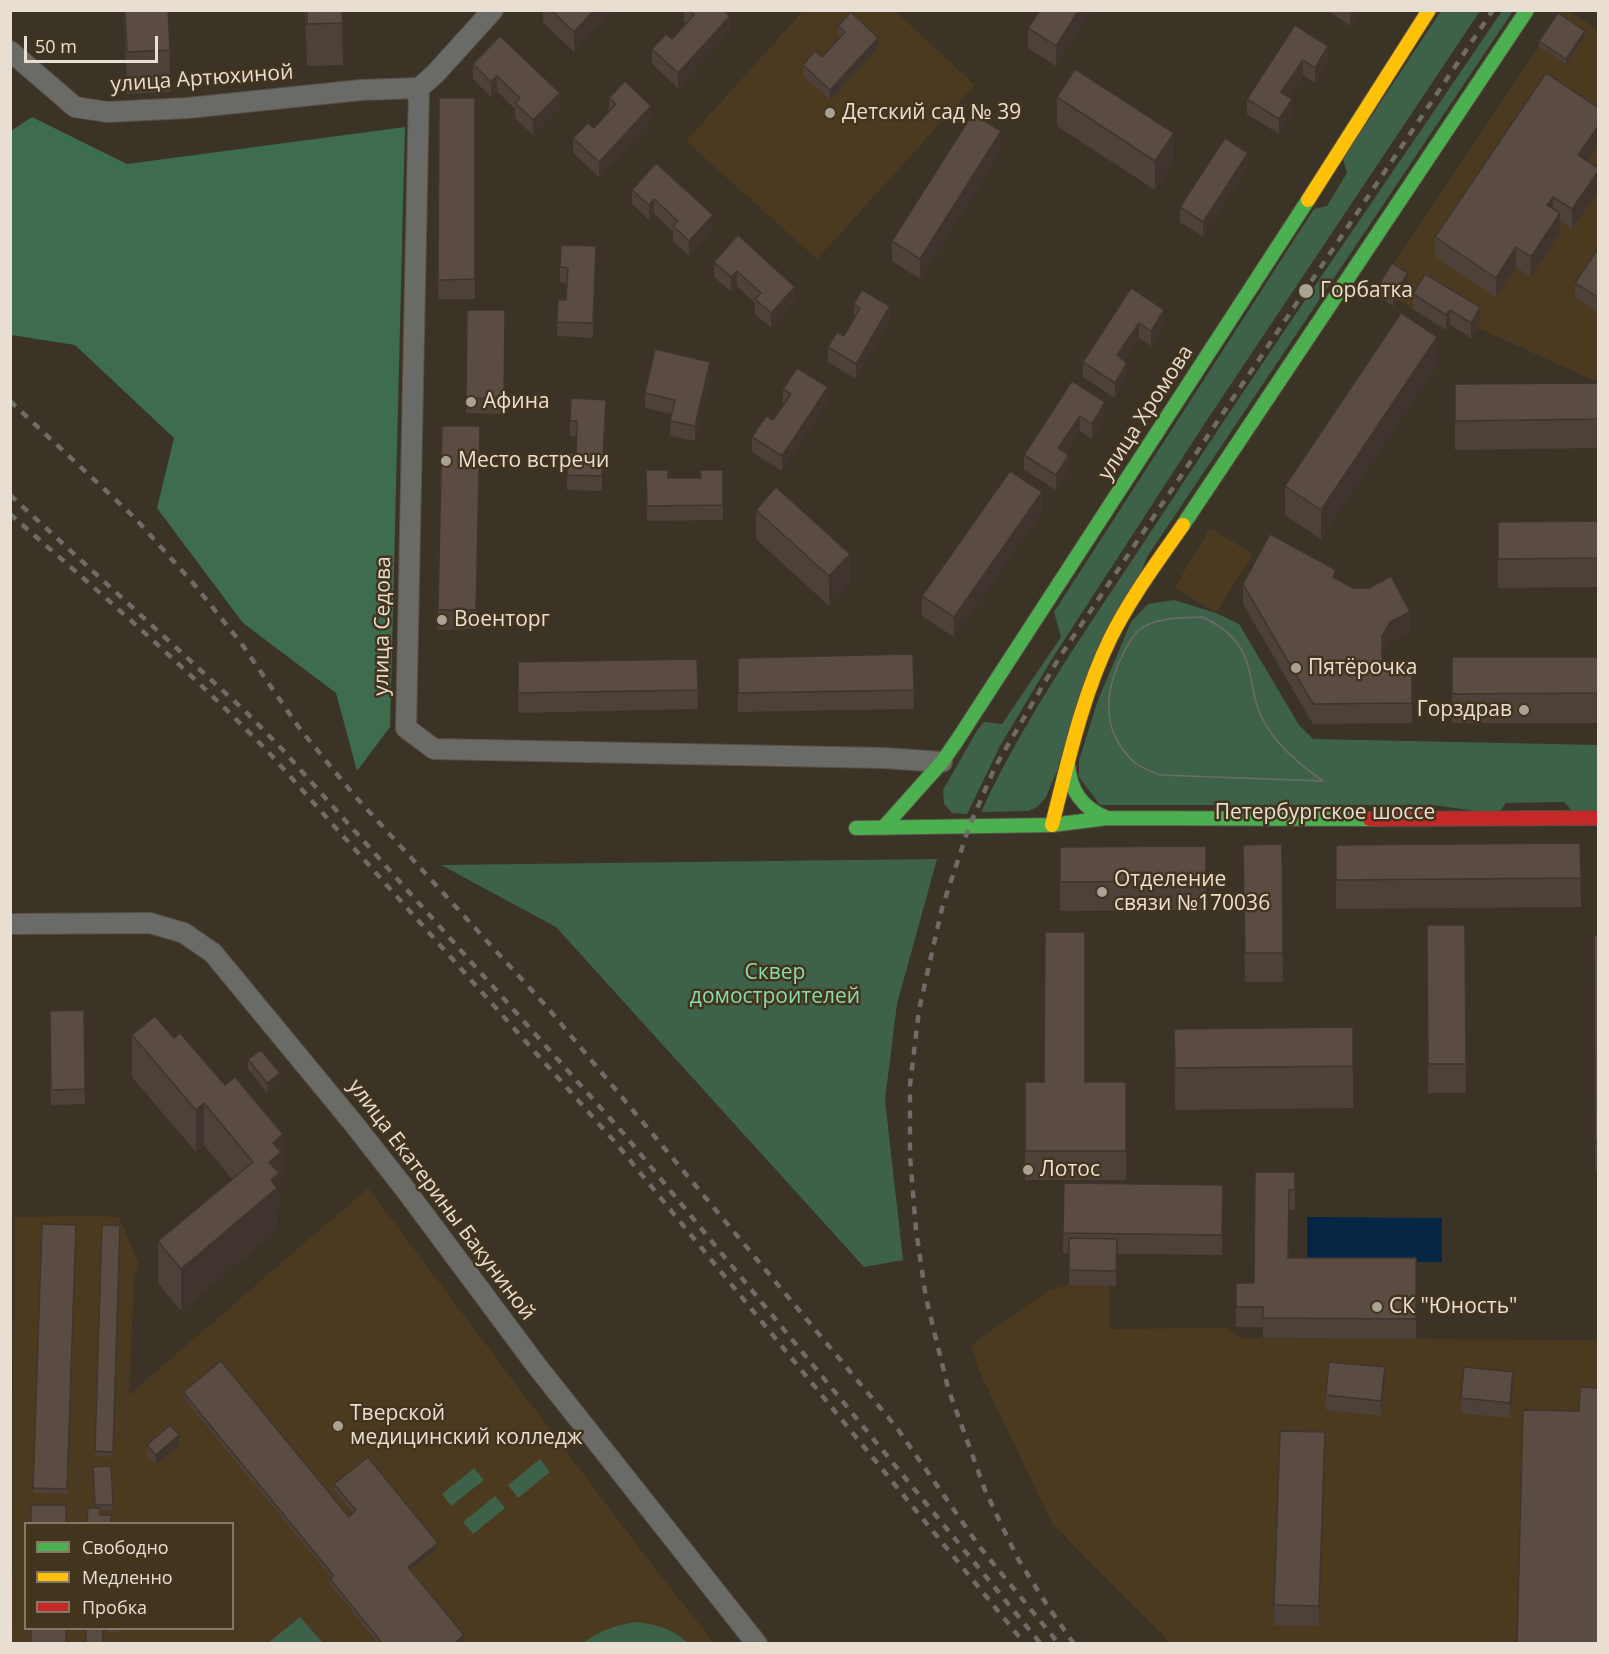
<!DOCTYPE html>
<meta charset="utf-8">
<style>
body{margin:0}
#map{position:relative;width:1609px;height:1654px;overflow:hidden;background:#3b3326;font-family:"Open Sans",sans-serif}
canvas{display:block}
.frame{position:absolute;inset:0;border:12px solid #e8ded2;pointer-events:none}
.legend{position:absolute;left:24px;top:1522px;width:210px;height:108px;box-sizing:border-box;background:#43341e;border:2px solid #857866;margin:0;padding:8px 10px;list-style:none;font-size:18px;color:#e8ded2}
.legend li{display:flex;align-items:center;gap:12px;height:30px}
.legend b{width:30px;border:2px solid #857866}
.scale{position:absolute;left:24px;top:36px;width:134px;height:27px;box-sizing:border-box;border:3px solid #e8ded2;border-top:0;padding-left:8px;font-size:18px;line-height:21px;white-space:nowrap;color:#e8ded2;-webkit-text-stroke:4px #43341e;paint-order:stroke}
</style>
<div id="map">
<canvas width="1609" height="1654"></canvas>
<div class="frame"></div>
<ul class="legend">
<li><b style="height:8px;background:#4caf50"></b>Свободно</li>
<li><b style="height:8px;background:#ffc107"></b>Медленно</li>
<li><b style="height:8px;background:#c62828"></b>Пробка</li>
</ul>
<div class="scale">50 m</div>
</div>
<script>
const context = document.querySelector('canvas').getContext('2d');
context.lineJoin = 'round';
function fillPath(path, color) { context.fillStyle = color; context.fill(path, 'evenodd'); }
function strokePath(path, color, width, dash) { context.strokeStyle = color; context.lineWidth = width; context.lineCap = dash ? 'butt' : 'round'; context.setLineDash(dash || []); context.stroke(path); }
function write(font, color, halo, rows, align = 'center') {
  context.font = font + ' "Open Sans",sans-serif'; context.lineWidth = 5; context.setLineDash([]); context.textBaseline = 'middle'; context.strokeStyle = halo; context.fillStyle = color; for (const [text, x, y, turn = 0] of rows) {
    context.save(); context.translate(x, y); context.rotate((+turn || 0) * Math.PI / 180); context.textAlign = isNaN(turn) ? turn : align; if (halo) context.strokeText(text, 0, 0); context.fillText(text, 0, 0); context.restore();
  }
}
fillPath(new Path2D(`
 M803,11h92l80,74 -158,174 -131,-118z
 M1563,11h5l30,19v350h-5l-115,-52 -7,10 -21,-13 -4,5 -48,-30 -5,6 -20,-13z
 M1210,528l43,26 -37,59 -41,-26z
 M368,1188l278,369 68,86 -702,1 3,-427 75,-1 29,1 19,45 -4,18 -5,115zM26,1524h206v104h-206z
 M1069,1285l40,1v43l118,-1 14,10 357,2v303h-428l-118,-120 -72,-150 -9,-28 78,-55z`), '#4c3a20');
fillPath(new Path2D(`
 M1441,11h39l-275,412 -153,236 -52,87 -33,68 -15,-1 -8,-9 -1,-14 35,-61 6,-7 18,2 59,-87 -7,-25 260,-403 13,-3 20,-33 -4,-14z
 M1502,11h11l-366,546 -101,240 -9,10 -9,4 -47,1c48,-103 115,-196 177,-291 112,-172 229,-340 344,-510z
 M1174,600l42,13 23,11 60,101 14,14 285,6v69h-23l-11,-12 -58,1 -8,11 -65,-9h-333l-21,-28v-17l19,-60 33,-78 17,-18z
 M937,859l-40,145 -12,96 18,160 -39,7 -308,-340 -115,-62z
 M540,1459l10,13 -32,26 -10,-13z
 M474,1468l10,12 -33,26 -9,-12z
 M495,1496l10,12 -32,26 -10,-12z
 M300,1617l23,26h-55z
 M637,1622c21,3 35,7 51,21h-105c18,-13 33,-18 54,-21z`), '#3d6249');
fillPath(new Path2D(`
 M32,117l95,47 278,-37 -15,600 -33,44 -21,-78 -93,-70 -86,-115 17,-70 -99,-93 -64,-10v-204z`), '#3d6c4f');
fillPath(new Path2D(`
 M1307,1217l135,1v44h-135z`), '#062646');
const street = new Path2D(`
 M493,10l-58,64 -16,14 -13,640 28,21 450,9 58,4
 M10,51l65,56 32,5 81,-4 173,-18 58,-2
 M10,924l140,-1 34,10 29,20 141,171 51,65 131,176 221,279`);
const fast = new Path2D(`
 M1183,525l344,-515
 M1068,764c2,27 14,44 39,54
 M856,828l196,-3 55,-7 263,1
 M883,828l59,-66 14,-20 352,-542`);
const slow = new Path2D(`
 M1308,200l121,-190
 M1052,825c16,-63 30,-129 59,-188 20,-40 47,-76 72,-112`);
const jam = new Path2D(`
 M1370,819l228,-1`);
strokePath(street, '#585147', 22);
strokePath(fast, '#585147', 16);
strokePath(slow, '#585147', 16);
strokePath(jam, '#585147', 16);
strokePath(street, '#6a6b67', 20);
strokePath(fast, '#4caf50', 14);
strokePath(slow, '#ffc107', 14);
strokePath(jam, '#c62828', 14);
strokePath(new Path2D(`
 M1202,617c24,11 41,25 47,53 4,15 5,30 11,44 13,29 38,49 63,67l-163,-6c-8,-3 -18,-7 -25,-12 -29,-27 -32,-58 -19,-93 4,-11 15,-33 23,-40 15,-13 45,-12 63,-13z`), '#6e6c66', 1.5);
strokePath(new Path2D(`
 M10,401l124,116 59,66 48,60 59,86 54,66 193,212 350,421 82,118 80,98
 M10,495l235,216 36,37 343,386 417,510
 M10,514c89,78 180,156 262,242l343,386 410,502
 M1074,1644l-27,-39 -29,-46 -18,-37 -15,-32 -37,-102 -22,-90 -10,-68 -6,-74v-71l9,-75 23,-102 27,-81 26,-60 64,-109 434,-648`), '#6e6c66', 4.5, [8, 8]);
fillPath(new Path2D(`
 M124,10h44l2,40v42l-43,2z
 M305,10h37l1,55 -36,1z
 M543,10h70l-39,42 -31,-30z
 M684,10h39l7,21 -52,57 -26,-24v-15l20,-10 14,-16 -2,-2z
 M1092,10l-36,56 -28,-18v-20z
 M1327,10h32l-9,16z
 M1295,25l33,36 -13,22 -12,-8 -15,22 4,17 -13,20 -32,-20v-15z
 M838,26l40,22 -48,52 -27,-25v-10l19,-8 18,-19 -2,-2z
 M1585,36l-19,28 -27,-18v-5z
 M473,64l87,44 -27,27 -18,-17v-9l-18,-18 -6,6 -18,-18z
 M1057,97l117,65 -19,28 -98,-64z
 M439,98h36v201h-37z
 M609,98l42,23 -52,56 -26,-24v-15l21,-10 15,-17z
 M1599,108v36l-12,17 12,8v21l-27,39 -12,-8v12l-29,44 -15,-10 -20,30 -61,-40v-20z
 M1001,151l-81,128 -28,-18v-20z
 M656,163l57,67 -24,26 -16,-15v-10l-19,-17 -5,6 -17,-16v-14z
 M1248,168l-45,69 -23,-15v-15z
 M738,235l57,67 -24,26 -16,-14v-11l-18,-17 -6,6 -17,-15v-15z
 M1599,247v66l-24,-16v-14z
 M596,261l-3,77 -36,-2v-14l9,-22 1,-17 -7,-1v-15z
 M1408,283l-15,23 -15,-10v-10z
 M1131,288l33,37 -13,21 -12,-8 -15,22 3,18 -12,20 -32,-21v-15z
 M1413,294l67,28 -9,16 -21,-13 -4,5 -33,-21z
 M854,304l36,17 -34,58 -28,-17v-15l16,-11 10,-17z
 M467,310h38l-1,104 -38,-1z
 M1437,366l-116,173 -36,-24v-29z
 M710,377l-15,64 -25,-5v-15l1,-7 -26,-6v-15z
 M1072,381l33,36 -13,22 -12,-8 -15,22 4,17 -13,20 -32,-20v-15z
 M1599,383v65l-144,2v-66z
 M783,389l45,13 -46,69 -30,-19v-15l21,-17 11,-15 -1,-1z
 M606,415l-4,76 -35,-1v-15l9,-21 1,-18h-7v-15z
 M480,426l-4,203 -38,1v-20z
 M646,470l22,8h33l22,-8v50l-76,1z
 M756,510l94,73 -21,23 -73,-67z
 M1042,512l-88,125 -32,-21v-20z
 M1599,521v66l-101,1v-66z
 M1336,578l74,54 -20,10 -8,14v6h30v61l-99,1 -70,-120v-20z
 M913,654l1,55 -176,3v-54z
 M1452,657h147v66h-147z
 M697,659l1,50 -180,4v-51z
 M1580,843l1,64 -245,2v-64z
 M1282,844l1,138h-38l-2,-137z
 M1206,846v64l-146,1v-64z
 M1427,925h38l1,168h-38z
 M1594,935h5v236h-4z
 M84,1010l1,94 -34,1 -1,-94z
 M1353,1027v81l-178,2 -1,-81z
 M132,1035l42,3 109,138 -2,2v16l-2,2 -2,34 -96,81 -23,-28v-42l74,-62 -28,-34 -8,7 -64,-75z
 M248,1059l32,24 -13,10 -19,-24z
 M1025,1082h101v98h-101z
 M1295,1172v38h-6v48h127v81l-153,-1v-11h-27v-44h18z
 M1064,1183l159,2 -1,70 -105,-1 -1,32 -47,-1v-32h-6z
 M42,1224l34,1 -9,269 -34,-1z
 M102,1225h18l-7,232 -18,-1z
 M1385,1382l-4,34 -55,-6v-15z
 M1513,1387l-3,31 -49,-5v-15z
 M183,1392l166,125 4,-4 -19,-24v-5l104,64 -27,22 53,70 -4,4h-81l-49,-60v-5l2,-1 -149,-181z
 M147,1445h32l-23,20 -9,-10z
 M1325,1452l-6,174 -45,-1v-20z
 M111,1466l2,44h-13l-5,-2 -2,-41z
 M108,1629h11v3h-11z`), '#4d4139');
fillPath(new Path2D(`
 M594,10h19l-39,42v-20z
 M1079,10h13l-36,56v-20z
 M1359,10l-9,16v-15z
 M730,16v15l-52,57v-15z
 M1585,31v5l-19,28v-5z
 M878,38v10l-48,52v-10z
 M1328,46v15l-13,22v-15z
 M1303,60v15l-22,32v-15z
 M497,76v15l-6,6v-15z
 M560,93v15l-27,27v-15z
 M1292,99v15l-13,20v-15z
 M651,106v15l-52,56v-15z
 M1599,125v19l-21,31v-20z
 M1001,131v20l-81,128v-20z
 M1174,133v29l-19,28v-29z
 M1248,153v15l-45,69v-15z
 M1599,170v20l-27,39v-20z
 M1553,197v19l-6,-11z
 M654,199v15l-5,6v-15z
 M1560,213v20l-29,44v-20z
 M713,215v15l-24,26v-15z
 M596,246v15l-3,77v-15z
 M1516,247v20l-20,30v-19z
 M737,271v15l-6,6v-15z
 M1408,273v10l-15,23v-10z
 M795,287v15l-24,26v-15z
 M890,306v15l-34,58v-15z
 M1480,307v15l-9,16v-15z
 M1164,310v15l-13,21v-15z
 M1450,310v15l-4,5v-15z
 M1139,323v15l-22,32v-15z
 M1437,337v29l-116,173v-29z
 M710,362v15l-15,64v-15z
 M1127,363v15l-12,20v-15z
 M828,387v15l-46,69v-15z
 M606,400v15l-4,76v-15z
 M1105,402v15l-13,22v-15z
 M1080,416v15l-22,32v-15z
 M1069,455v15l-13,20v-15z
 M1042,492v20l-88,125v-20z
 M850,554v29l-21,23v-30z
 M1410,612v20l-20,10 -8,14v-20l8,-14z
 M280,1073v10l-13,10v-10z
 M204,1103v42l-8,7v-42z
 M283,1134v42l-2,2v16l-2,2 -2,34 -96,81v-42l88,-107 4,-19z
 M1385,1367v15l-4,34v-15z
 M1513,1372v15l-3,31v-15z
 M1325,1432v20l-6,174v-20z
 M179,1435v10l-23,20v-10z
 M438,1543v5l-30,24v-5z
 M464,1635v5l-4,4h-6z`), '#3f352e');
const building = new Path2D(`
 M125,10h43l2,40 -43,2z
 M307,10h35l1,13 -36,1z
 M551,10h43l-20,22z
 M689,10h34l7,6 -52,57 -26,-24 14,-15 6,5 22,-24z
 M1040,10h39l-23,36 -28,-18z
 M851,12l27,26 -48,52 -27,-25 12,-14 7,6 23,-25 -7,-6z
 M1558,13l27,18 -19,28 -27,-18z
 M1295,25l33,21 -13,22 -12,-8 -22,32 11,7 -13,20 -32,-20z
 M500,36l60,57 -27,27 -18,-17 5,-5 -23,-22 -6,6 -18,-18z
 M1075,69l99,64 -19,28 -98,-64z
 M1546,73l53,35v17l-21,30 21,14v1l-27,39 -19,-12 -6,8 13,8 -29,44 -15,-10 -20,31 -61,-41z
 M625,81l26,25 -52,56 -26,-24 15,-15 6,5 22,-24 -7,-6z
 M439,98h36v181l-37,1z
 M973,113l28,18 -81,128 -28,-18z
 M1225,138l23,15 -45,69 -23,-15z
 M656,163l57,52 -24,26 -16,-15 5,-5 -24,-22 -5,6 -17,-15z
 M738,235l57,52 -24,26 -16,-14 6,-6 -24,-22 -6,6 -17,-15z
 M561,245l35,1 -3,77 -36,-1 1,-22h8l2,-32 -8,-1z
 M1599,247v51l-24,-15z
 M1392,263l16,10 -15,23 -15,-10z
 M1425,274l55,33 -9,16 -21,-13 -4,5 -33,-21z
 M1131,288l33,22 -13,21 -12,-8 -22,32 10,8 -12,20 -32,-21z
 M862,290l28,16 -34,58 -28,-17 9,-15 7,4 16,-28 -6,-4z
 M467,310h38l-1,89 -38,-1z
 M1401,313l36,24 -116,173 -36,-24z
 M655,349l55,13 -15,64 -25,-5 5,-21 -30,-7z
 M797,368l31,19 -46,69 -30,-19 14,-21 7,4 18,-26 -8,-5z
 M1072,381l33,21 -13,22 -12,-8 -22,32 11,7 -13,20 -32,-20z
 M1599,383v36l-144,2v-37z
 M571,398l35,2 -4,76 -35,-1 1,-22 8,1 1,-33h-7z
 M442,426h38l-4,184h-38z
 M646,470h22v8h33l-1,-8h23v35l-76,1z
 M1010,471l32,21 -88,125 -32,-21z
 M776,487l74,67 -21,22 -73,-66z
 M1599,521v37l-101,1v-37z
 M1270,534l66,36 -3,7 20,11h16l22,-12 19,36 -20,10 -8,14v26h30v41l-99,1 -70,-120z
 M913,654l1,36 -176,3v-35z
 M1452,657h147v36l-147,1z
 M697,659l1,31 -180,3v-31z
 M1580,843l1,35 -245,2v-35z
 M1282,844l1,109h-38l-2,-108z
 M1206,846v35l-146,1v-35z
 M1427,925h38l1,139h-38z
 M1045,932h40v150h41v69h-101v-69h19z
 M1594,935h5v207h-4z
 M84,1010l1,79 -34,1 -1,-79z
 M155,1016l19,22 6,-5 45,52 10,-8 48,57 -10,9 8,9 -12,10 10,11 -8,7 6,8 -96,81 -23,-28 95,-79 -49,-59 -8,7 -64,-75z
 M1353,1027v39l-178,2 -1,-39z
 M261,1050l19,23 -13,10 -19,-24z
 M1255,1172h40v18h-6l-1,68h128v61l-153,-1v-11h-27v-24h18z
 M1064,1183l159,2 -1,50 -159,-2z
 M42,1224l34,1 -9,264 -34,-1z
 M102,1225h18l-7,227 -18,-1z
 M1069,1238l48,1 -1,32 -47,-1z
 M221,1361l128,156 7,-7 -22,-26 34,-27 70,86 -30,24 56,68 -10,9h-71l-53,-65 4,-3 -151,-184z
 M1329,1362l56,5 -4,34 -55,-6z
 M1464,1367l49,5 -3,31 -49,-5z
 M1580,1387l19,1v256h-82l6,-234 56,1z
 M170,1425l9,10 -23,20 -9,-10z
 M1280,1431l45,1 -6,174 -45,-1z
 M111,1466l2,39h-18l-2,-38z
 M31,1505h35v19h-35z
 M88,1508h12v7h11v9h-24z
 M31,1629h35v15h-35z
 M86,1629h17v15h-17z`);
fillPath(building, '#5a4c42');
strokePath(building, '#3f352e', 1.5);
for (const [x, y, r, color] of [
 [830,113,6,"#aba296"],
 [1306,291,8,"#aba296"],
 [471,402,6,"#aba296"],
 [446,461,6,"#aba296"],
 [442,620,6,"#aba296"],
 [1296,668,6,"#aba296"],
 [1524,710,6,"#aba296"],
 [1102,892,6,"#aba296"],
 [1028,1170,6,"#aba296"],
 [1377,1307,6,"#aba296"],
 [338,1426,6,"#aba296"]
]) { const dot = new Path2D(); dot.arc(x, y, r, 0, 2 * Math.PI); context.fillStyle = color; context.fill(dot); strokePath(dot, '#43341e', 2); }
write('21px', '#e8ded2', '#43341e', [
 ["улица Артюхиной",202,79,-4],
 ["улица Хромова",1146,413,-57],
 ["улица Седова",383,626,-89],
 ["Петербургское шоссе",1325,813],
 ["улица Екатерины Бакуниной",441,1200,53]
]);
write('21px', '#e8ded2', '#43341e', [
 ["Детский сад № 39",842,113],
 ["Горбатка",1320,291],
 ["Афина",483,402],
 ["Место встречи",458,461],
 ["Военторг",454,620],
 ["Пятёрочка",1308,668],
 ["Горздрав",1512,710,"right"],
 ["Отделение",1114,880],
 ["связи №170036",1114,904],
 ["Лотос",1040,1170],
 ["СК \"Юность\"",1389,1307],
 ["Тверской",350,1414],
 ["медицинский колледж",350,1438]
], 'left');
write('21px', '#89ddac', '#43341e', [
 ["Сквер",775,973],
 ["домостроителей",775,997]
]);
</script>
